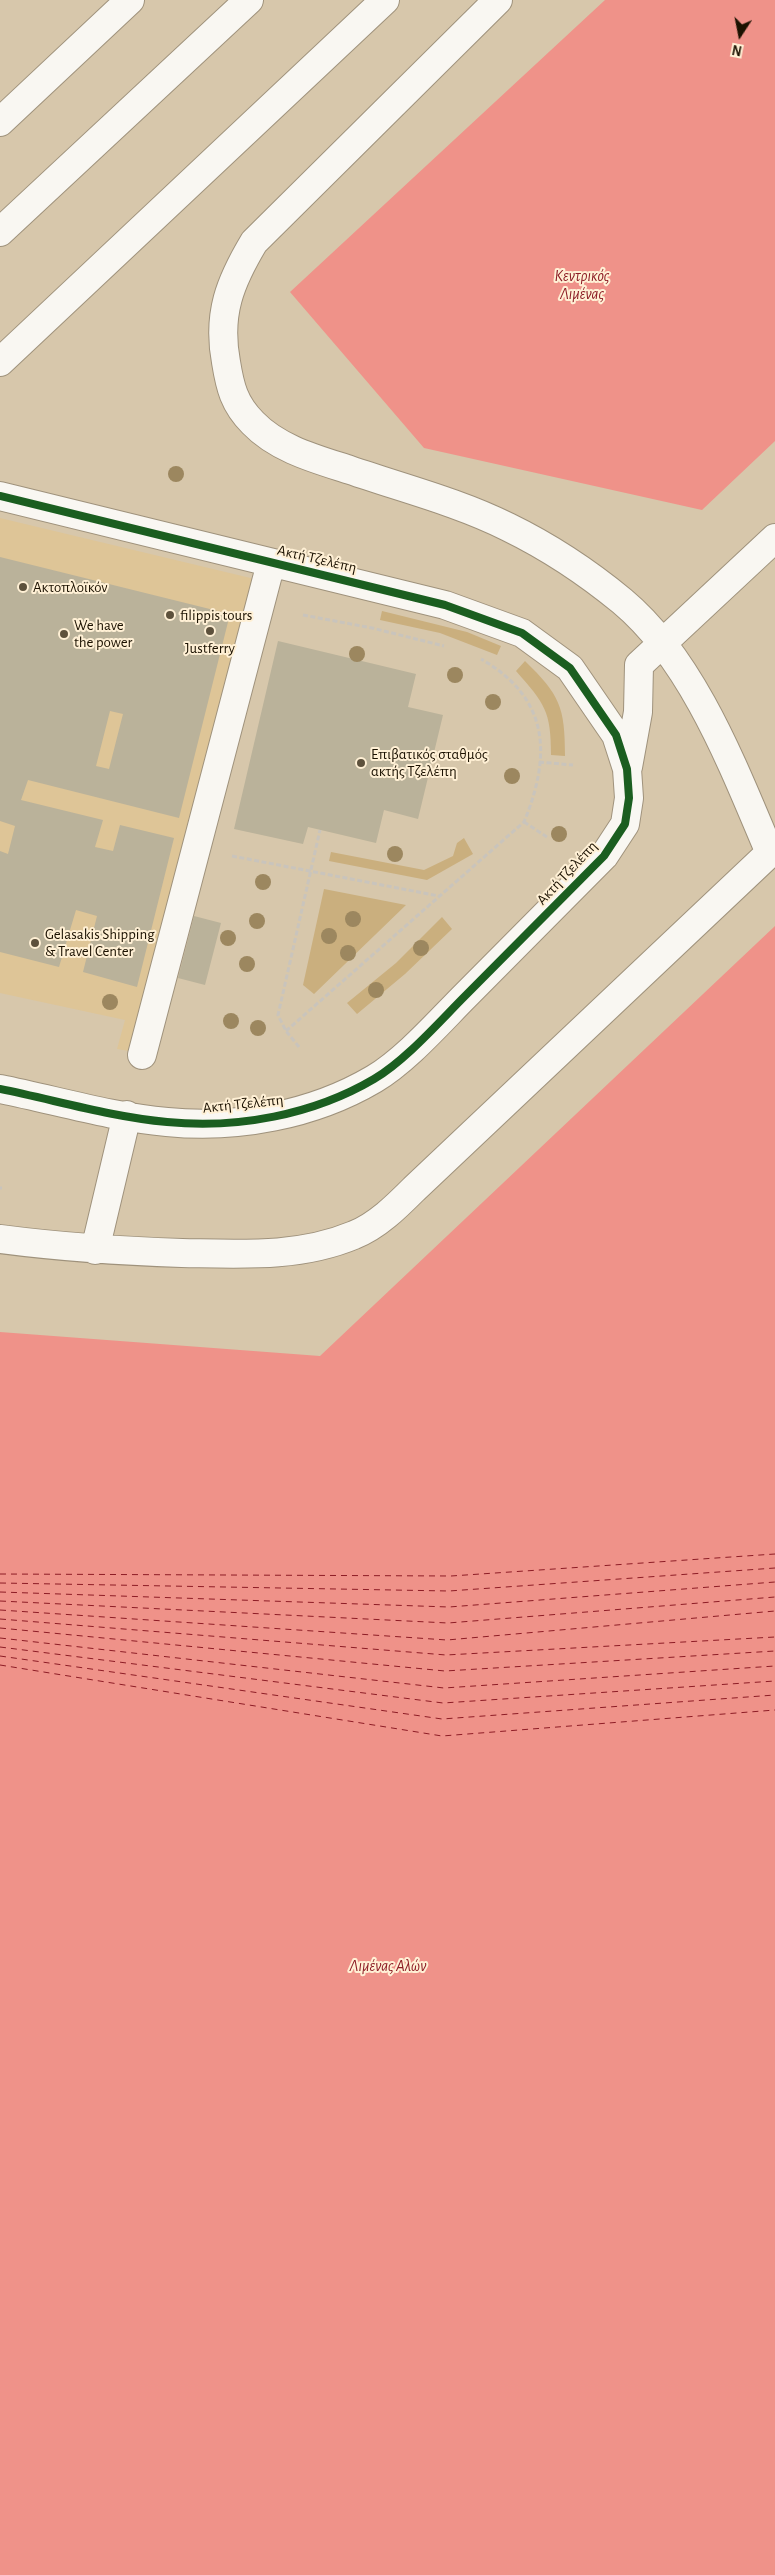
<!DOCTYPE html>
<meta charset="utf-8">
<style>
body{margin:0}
#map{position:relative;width:775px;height:2575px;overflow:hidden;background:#d7c7ab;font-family:"Alegreya Sans",sans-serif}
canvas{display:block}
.north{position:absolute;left:715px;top:10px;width:50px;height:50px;-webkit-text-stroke:4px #fff0d5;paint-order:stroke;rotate:191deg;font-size:14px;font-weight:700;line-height:20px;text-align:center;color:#1b1100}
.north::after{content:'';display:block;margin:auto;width:18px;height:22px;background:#1b1100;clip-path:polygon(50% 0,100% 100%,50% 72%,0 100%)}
</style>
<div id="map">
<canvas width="775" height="2575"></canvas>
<div class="north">N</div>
</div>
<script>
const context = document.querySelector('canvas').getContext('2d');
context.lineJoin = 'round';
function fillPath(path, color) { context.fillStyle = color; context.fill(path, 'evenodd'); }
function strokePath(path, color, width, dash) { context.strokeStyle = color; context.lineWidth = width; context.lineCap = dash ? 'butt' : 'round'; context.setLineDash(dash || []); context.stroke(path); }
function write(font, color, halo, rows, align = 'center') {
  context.font = font + ' "Alegreya Sans",sans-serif'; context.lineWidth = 4; context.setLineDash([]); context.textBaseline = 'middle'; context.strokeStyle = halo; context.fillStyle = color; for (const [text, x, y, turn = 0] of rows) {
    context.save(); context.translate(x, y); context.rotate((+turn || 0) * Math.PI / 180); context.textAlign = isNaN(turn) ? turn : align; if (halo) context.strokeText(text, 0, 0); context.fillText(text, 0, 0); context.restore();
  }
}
fillPath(new Path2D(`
 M0,518l263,63 -122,472 -24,-4 8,-29 -125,-27z`), '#dec597');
fillPath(new Path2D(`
 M382,611l85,21 34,14 -4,9 -57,-22 -60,-13z
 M525,661c35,34 40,46 40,95l-14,-1c0,-44 -6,-51 -35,-84z
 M464,838l9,16 -46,26 -98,-19 2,-9 93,18 29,-14 4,-13z
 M324,889l82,16 -92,89 -11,-9z
 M442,917l10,12 -47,45 -48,40 -10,-11 49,-40z`), '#caaf7e');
fillPath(new Path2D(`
 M605,0h170v441l-73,69 -278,-62 -134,-156z
 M775,926v1649h-775v-1243l320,24z`), '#ef9289');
strokePath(new Path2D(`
 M0,1574l451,2 324,-22
 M0,1583l449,8 326,-23
 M0,1592l449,15 326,-25
 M0,1601l448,22 327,-26
 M0,1610l447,30 328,-29
 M0,1619l446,36 329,-18
 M0,1628l445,43 330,-20
 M0,1638l444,50 331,-22
 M0,1647l443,56 332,-22
 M0,1656l442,63 333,-24
 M0,1665l442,71 333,-26`), '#8d1c25', 1, [6, 5]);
fillPath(new Path2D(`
 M0,557l230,57 -51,204 -151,-38 -7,20 82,20 -8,27 18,4 7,-26 54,13 -37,149 -54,-15 14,-56 -21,-6 -17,57 -59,-15v-101l8,3 7,-28 -15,-5zM110,711l13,3 -14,55 -13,-3z
 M278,641l138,33 -8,33 35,8 -25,104 -34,-9 -8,33 -68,-16 -5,17 -69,-15z
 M194,916l27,7 -16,62 -27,-7z`), '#bab29a');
const minor = new Path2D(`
 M498,0l-244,242c-24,40 -37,72 -28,120 4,25 8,42 27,61 25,26 63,36 97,47 52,18 108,32 158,57 39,19 80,46 114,74 72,60 112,168 148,252
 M0,122l130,-122
 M0,232l249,-232
 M0,362l385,-362
 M0,496l445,109 77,28 48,35 46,67 11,34 2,29 -4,26 -21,32c-46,46 -92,93 -138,139 -27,27 -60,65 -92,84 -61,36 -137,50 -207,43 -56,-5 -112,-22 -167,-33
 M628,767l10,-55 1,-47 136,-127
 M142,1055l129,-492
 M0,1239c61,8 121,12 182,14 59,1 117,5 172,-18 23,-9 43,-29 60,-46l361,-341
 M95,1250l32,-135`);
strokePath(minor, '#9f927c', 30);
strokePath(new Path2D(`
 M303,615l69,13 72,18
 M539,762l34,3
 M524,822l23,15
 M232,856l207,40
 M286,1031l238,-209c28,-68 25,-124 -43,-163
 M299,1047l-13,-16 -8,-16 42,-185
 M0,1188h2`), '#c9c4bc', 3, [5, 2.5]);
strokePath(minor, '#f9f7f2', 28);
strokePath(new Path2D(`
 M0,496l445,109 77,28 48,35 46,67 11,34 2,29 -4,26 -21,32c-46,46 -92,93 -138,139 -27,27 -60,65 -92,84 -61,36 -137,50 -207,43 -56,-5 -112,-22 -167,-33`), '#1b5e20', 8);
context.fillStyle = '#9c875f';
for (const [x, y] of [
 [176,474],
 [357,654],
 [455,675],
 [493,702],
 [512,776],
 [559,834],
 [395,854],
 [263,882],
 [353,919],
 [257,921],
 [329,936],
 [228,938],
 [421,948],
 [348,953],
 [247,964],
 [376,990],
 [110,1002],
 [231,1021],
 [258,1028]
]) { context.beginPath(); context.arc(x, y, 8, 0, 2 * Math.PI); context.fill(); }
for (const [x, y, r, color] of [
 [23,587,5,"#5d513c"],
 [170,615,5,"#5d513c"],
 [210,631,5,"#5d513c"],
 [64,634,5,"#5d513c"],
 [361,763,5,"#5d513c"],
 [35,943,5,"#5d513c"]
]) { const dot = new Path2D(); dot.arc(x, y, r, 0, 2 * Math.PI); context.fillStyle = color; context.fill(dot); strokePath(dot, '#fff0d5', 2); }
write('15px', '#1b1100', '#fff0d5', [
 ["Ακτή Τζελέπη",317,559,13],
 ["Ακτή Τζελέπη",567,873,-47],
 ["Ακτή Τζελέπη",243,1104,-6]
]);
write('15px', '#1b1100', '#fff0d5', [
 ["Ακτοπλοϊκόν",33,587],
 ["filippis tours",180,615],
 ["We have",74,625],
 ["the power",74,642],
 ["Justferry",210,648,"center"],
 ["Επιβατικός σταθμός",371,754],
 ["ακτής Τζελέπη",371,771],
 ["Gelasakis Shipping",45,934],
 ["& Travel Center",45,951]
], 'left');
write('italic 16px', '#8d1c25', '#fff0d5', [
 ["Κεντρικός",582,276],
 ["Λιμένας",582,294],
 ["Λιμένας Αλών",388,1966]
]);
</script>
